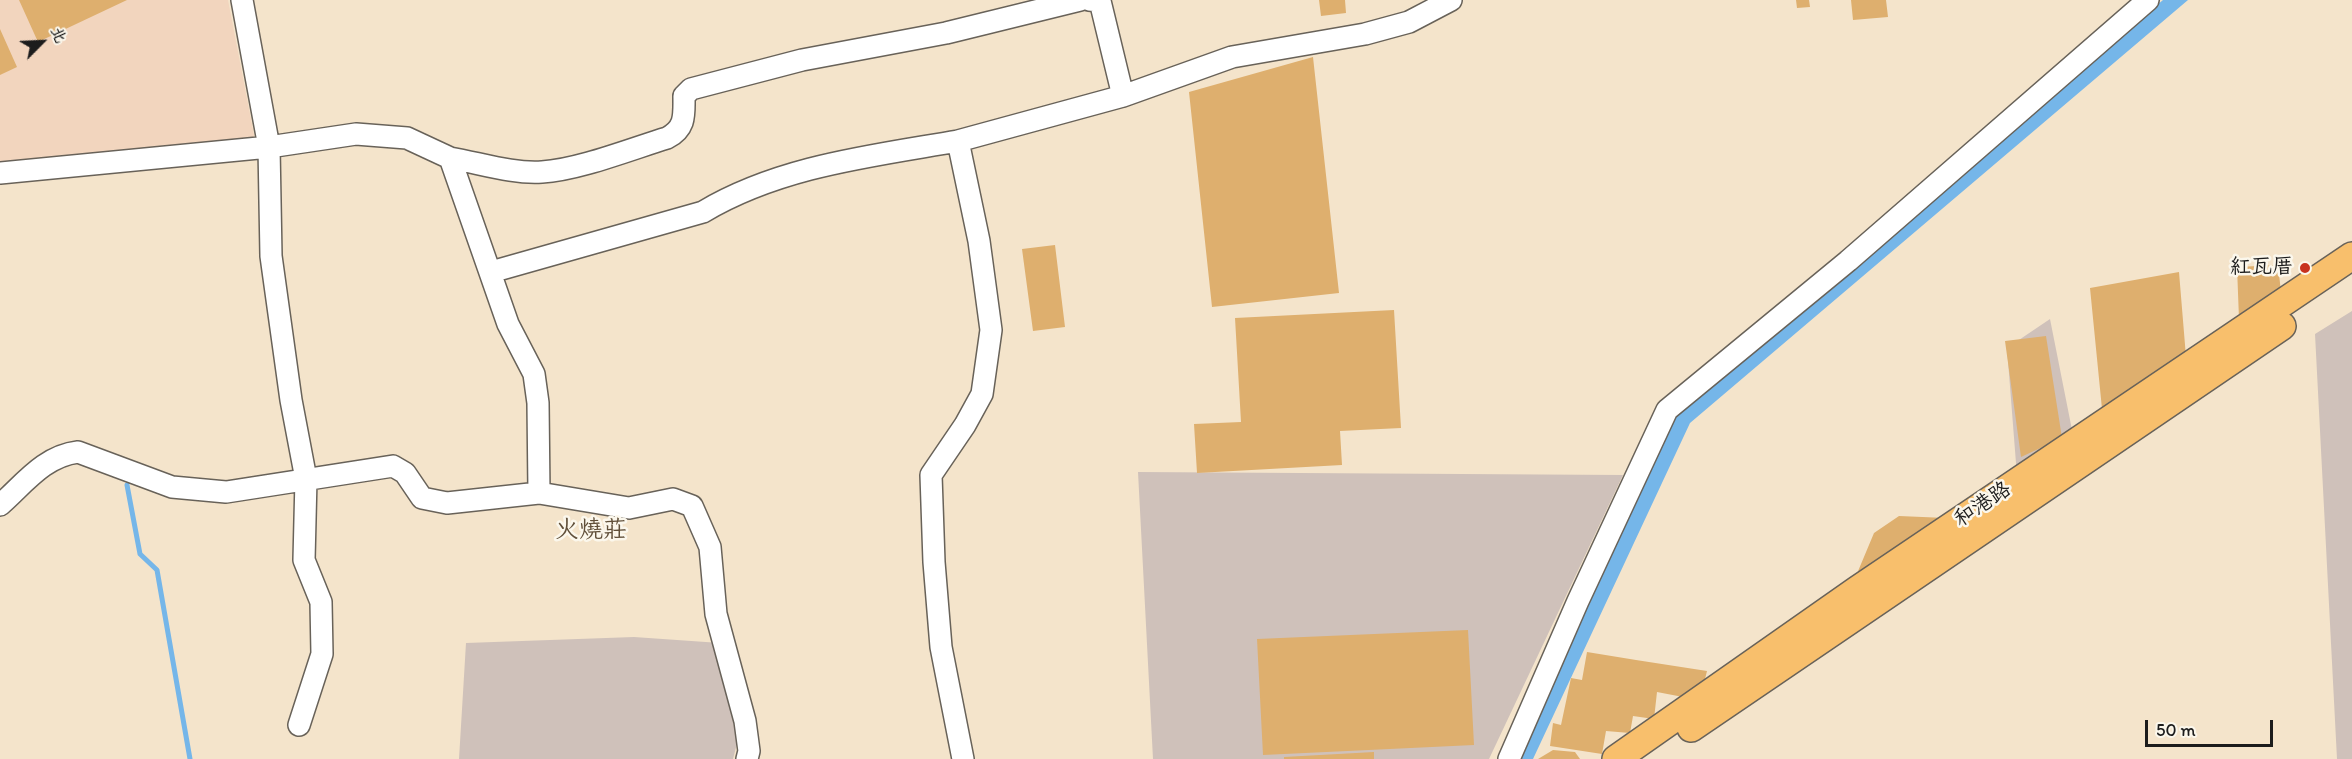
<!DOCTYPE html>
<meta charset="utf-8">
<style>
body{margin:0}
#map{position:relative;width:2352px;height:759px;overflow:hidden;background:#f4e4cb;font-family:Itim,"LXGW WenKai TC",sans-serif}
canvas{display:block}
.north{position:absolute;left:12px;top:12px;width:60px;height:60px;-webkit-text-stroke:4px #fbf7ec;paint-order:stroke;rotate:66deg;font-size:16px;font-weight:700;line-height:24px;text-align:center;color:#1c1c1c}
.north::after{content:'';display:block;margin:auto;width:21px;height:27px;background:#1c1c1c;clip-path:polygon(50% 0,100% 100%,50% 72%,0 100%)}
.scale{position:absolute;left:2145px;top:720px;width:128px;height:27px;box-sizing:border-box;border:3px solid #1c1c1c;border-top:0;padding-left:8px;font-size:18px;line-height:21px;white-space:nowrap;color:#1c1c1c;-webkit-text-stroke:4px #fbf7ec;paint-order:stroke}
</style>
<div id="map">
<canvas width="2352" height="759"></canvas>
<div class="north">北</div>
<div class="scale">50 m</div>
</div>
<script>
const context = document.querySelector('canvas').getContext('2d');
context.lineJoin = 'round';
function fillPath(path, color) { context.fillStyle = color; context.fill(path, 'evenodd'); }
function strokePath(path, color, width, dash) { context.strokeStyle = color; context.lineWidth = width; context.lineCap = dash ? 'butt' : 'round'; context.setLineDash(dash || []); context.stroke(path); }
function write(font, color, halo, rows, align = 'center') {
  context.font = font + ' Itim,"LXGW WenKai TC",sans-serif'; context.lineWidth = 5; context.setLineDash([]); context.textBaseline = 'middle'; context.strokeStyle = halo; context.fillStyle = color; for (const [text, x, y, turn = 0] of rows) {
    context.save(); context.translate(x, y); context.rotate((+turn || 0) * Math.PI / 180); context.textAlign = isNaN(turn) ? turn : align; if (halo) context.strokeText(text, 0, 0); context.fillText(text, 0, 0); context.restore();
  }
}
fillPath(new Path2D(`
 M0,0h228l27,140 -218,18 -37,10z`), '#f2d5be');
fillPath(new Path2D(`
 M2352,311v448h-15l-22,-425z
 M2050,319l23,116 -56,41 -10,-128z
 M1138,472l485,3 -134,284h-336z
 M634,637l86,6 18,97 -5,19h-274l7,-116z`), '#cfc1ba');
fillPath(new Path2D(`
 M2163,0h25l-498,423 -157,336h-21l160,-343z`), '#75b6e9');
strokePath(new Path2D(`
 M127,485l13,69 17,16 33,189`), '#75b6e9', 5);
fillPath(new Path2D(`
 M19,0h108l-89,42z
 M1319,0h26l1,13 -25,3z
 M1796,0h13l1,7 -13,1z
 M1851,0h35l2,17 -35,3z
 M0,29l17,38 -17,8z
 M1313,57l26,236 -127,14 -23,-215z
 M1055,245l10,82 -32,4 -11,-82z
 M2278,265l3,27 -42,27 -2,-52z
 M2179,272l7,85 -84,52 -12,-121z
 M1394,310l7,118 -61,3 2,34 -145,8 -3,-49 47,-2 -6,-104z
 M2046,336l16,102 -41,19 -16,-116z
 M1899,516l47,2 -90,58 18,-43z
 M1468,630l6,115 -211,10 -6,-116z
 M1587,652l49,8 71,11 -3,12 -21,14 -26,-5 -3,27 -21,-3 -3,17 -24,-2 -4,23 -52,-8 3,-23 8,2 10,-47 11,2z
 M1553,750l22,2 5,7h-42z
 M1374,752v7h-90v-2z`), '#deaf6e');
const minor = new Path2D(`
 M242,0l27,147 2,109 20,144 15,79 -2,81 17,42 1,52 -23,71
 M1089,0l11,1 23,95 109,-39 133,-23 44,-12 42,-22
 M958,141l165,-45
 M450,158c30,5 62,16 92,14 36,-2 89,-23 125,-34 19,-10 17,-23 17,-42l7,-7 111,-29 144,-27 134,-33
 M0,173l269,-26 87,-13 51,4 43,20 58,166 26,50 4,29 1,90
 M491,272l212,-60c77,-46 169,-56 255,-71l21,100 12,89 -9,64 -17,31 -34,50 3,87 7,85 22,112
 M0,505c24,-21 44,-49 78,-53l94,35 54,5 167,-26 12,7 17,25 25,5 92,-10 90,15 44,-9 19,7 18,41 6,67 29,107 4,30 -2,8
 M1509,759l69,-158 89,-191 181,-149 300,-261`);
const major = new Path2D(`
 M1691,728l591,-402
 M1616,759l241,-169 495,-334`);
strokePath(minor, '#686259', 24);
strokePath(major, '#686259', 30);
strokePath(minor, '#fff', 21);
strokePath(major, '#f8bf6c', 27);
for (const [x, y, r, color] of [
 [2305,268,6,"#c8321e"]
]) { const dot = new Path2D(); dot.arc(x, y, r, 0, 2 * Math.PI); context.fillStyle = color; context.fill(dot); strokePath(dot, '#fbf7ec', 2); }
write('21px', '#1c1c1c', '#fbf7ec', [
 ["紅瓦厝",2293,268]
], 'right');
write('21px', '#1c1c1c', '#fbf7ec', [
 ["和港路",1983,505,-34]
]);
write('24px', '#604f39', '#fbf7ec', [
 ["火燒莊",591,531]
]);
</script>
